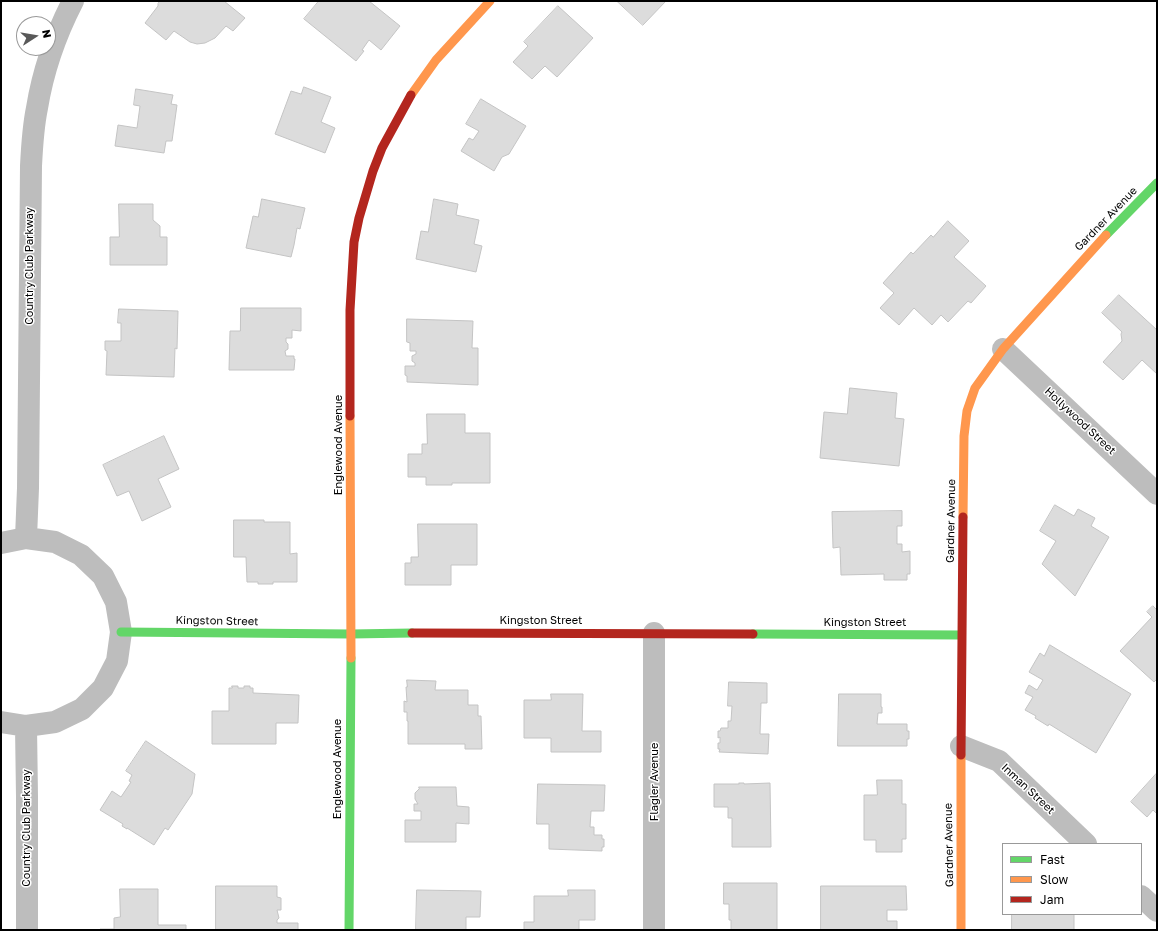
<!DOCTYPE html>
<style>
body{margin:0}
#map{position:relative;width:1158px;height:931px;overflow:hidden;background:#fff;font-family:"Golos Text",sans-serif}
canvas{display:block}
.frame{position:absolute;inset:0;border:2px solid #000;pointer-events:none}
.legend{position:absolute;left:1002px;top:843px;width:140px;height:72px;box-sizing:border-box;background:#fff;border:1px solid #999;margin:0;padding:5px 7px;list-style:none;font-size:12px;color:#000}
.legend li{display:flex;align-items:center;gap:8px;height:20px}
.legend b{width:20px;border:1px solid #999}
.north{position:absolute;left:16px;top:16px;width:40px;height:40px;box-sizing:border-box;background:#fff;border:1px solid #999;border-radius:50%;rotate:78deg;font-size:11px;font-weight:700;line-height:16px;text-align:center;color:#000}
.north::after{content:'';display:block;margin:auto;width:14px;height:18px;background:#595959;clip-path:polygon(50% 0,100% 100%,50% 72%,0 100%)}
</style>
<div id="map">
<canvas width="1158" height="931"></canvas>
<div class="frame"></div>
<ul class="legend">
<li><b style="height:5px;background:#63d668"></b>Fast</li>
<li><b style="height:5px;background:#ff974d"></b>Slow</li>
<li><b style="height:5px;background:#b3261e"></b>Jam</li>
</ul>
<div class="north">N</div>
</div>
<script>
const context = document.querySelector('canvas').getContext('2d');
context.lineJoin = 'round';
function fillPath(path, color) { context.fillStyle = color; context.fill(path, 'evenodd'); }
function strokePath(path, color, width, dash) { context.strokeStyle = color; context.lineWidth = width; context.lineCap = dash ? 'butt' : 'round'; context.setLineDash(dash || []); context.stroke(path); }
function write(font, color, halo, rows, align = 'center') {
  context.font = font + ' "Golos Text",sans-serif'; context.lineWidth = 3; context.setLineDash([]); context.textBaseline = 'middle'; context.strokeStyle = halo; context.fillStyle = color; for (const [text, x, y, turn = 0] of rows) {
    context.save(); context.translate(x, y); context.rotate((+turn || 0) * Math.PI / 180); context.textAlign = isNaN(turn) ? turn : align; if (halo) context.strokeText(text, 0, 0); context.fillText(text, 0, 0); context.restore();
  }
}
const building = new Path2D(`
 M160,1h64l21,17 -12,13 -7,-5 -11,12 -10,5 -8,1 -7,-2 -16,-11 -8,9 -21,-17 13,-17v-2z
 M319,1h50l31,25 -19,24 -12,-10 -7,10 2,1 -8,10 -52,-42z
 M617,1h49l-23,24z
 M558,6l35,32 -36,39 -12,-11 -13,13 -19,-17 15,-16 -4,-4z
 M304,87l27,10 -10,25 14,6 -10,25 -50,-19 16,-43 10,3z
 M136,89l37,6 -2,9 6,1 -5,36h-6l-2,12 -49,-7 3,-21 19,3 3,-22 -6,-1z
 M481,99l45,27 -17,28 -7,3 -8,14 -33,-20 8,-13 4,2 6,-9 -13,-7z
 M262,199l43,9 -5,21 -3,-1 -3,17 -3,12 -45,-9 7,-32 5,1z
 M434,199l24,5 -2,11 23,5 -5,24 8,2 -6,26 -60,-13 5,-28 7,1z
 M119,204h34v16l7,6v11h7v28h-57v-28h9z
 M948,221l21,20 -15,16 32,29 -15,17 -3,-2 -20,21 -7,-7 -9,10 -18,-17 -15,17 -19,-17 14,-15 -11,-10 28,-31 2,2 18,-19 2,2z
 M1119,295l38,35v44l-15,-14 -19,20 -20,-18 19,-21 -1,-7 1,-2 -20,-19z
 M241,308h60v23l-9,-1v8h-6v4l2,2v5l-3,2 1,5h8v3h1l-1,11h-65l1,-39h10z
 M119,309l59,2 -1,38 -2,-1 -1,29 -68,-2 1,-24 -2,-1v-9h16v-18h-3z
 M407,319l66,2 -1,27h6v37l-71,-3v-6l-2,-1v-9h10v-3l-3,-2v-5l4,-2v-3h-6v-8l-3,-1z
 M850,388l47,5 -2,25 9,1 -5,47 -79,-8 4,-46 23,2z
 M427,414h38v19h25v50h-38v2h-26v-8h-18v-23h14v-10h5z
 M164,436l15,33 -21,10 13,28 -29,14 -13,-30 -12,5 -14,-31z
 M1055,505l19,11 4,-7 17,9 -4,8 18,11 -34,59 -33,-32 14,-23 -16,-10z
 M902,511v15h-5v18h5v8l8,-1v23h-3v6h-23v-6l-43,1 -1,-28 -7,1 -1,-36z
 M234,520h30v2h26v32l7,-1v29h-24v2h-15v-2h-11l-1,-25h-12z
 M418,524h59v41h-26v20h-46v-22h6v-6h7z
 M1153,606l4,4v69l-3,3 -34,-31 32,-34 -5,-5z
 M1050,645l81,49 -35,59 -47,-29 -1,2 -13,-8 1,-2 -11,-6 8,-13 -8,-4 4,-8 8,5 6,-10 -14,-8 11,-19 4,3z
 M407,680l29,1 -1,9h33v15h10v11h3l1,33h-17v-5h-57v-23h-1v-9h-3v-11l3,1 -1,-15h1z
 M729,682l38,1v20h-6l-1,31h9l-1,20 -49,-2 1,-3h-2v-6h2v-6l-2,1v-7h2l1,-3h7v-7h3l1,-15h-4z
 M232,686h6v2h6v-2h6v2h3v5l46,2 -1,28h-22v21h-64v-33h17v-23h3z
 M551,694h32l-1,37h19v21h-50v-14h-27v-38h27z
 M839,694h42v13h1v6h-4l-1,11h30v7h2v8h-2v7h-69z
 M146,741l49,33 -3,20 -24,36 -3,-2 -11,17 -27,-17v1l-5,-3 1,-2 -23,-14 12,-19 9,6 10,-15 -2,-1 3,-6 -6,-4z
 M1157,773v41l-4,-4 -6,7 -16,-15z
 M877,780h25v24h4v35h-4v13h-26v-12h-12v-45h13z
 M739,783h5v1l26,-1 1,64h-39v-29h-4v-11h-14v-23h25z
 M538,784l67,1 -1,26h-13l-1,16h4v8h8v4h2v8h-2v4l-53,-2v-25h-12z
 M419,787h37l1,19 12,1v17l-13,-1v19h-51v-22h16v-9h-7v-7h4l-3,-5v-6l4,-4z
 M724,883h53v47h-46v-10h-2v-16h-5z
 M216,886h61v11l4,1v12h-4l2,8 -2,2v3h21v7h-82z
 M821,886h85l1,24h-20v11h10v9h-76z
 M120,889h38v36h28v5h-86v-1h14v-11l6,-1z
 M417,890l64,1 -1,26h-14v13h-50z
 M568,890h27v30h-16v10h-55v-8h10v-26h34z
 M1012,914h62v16h-62z`);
fillPath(building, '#dcdcdc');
strokePath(building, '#c4c4c4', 1);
strokePath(new Path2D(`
 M1003,349l154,145
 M26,538l2,-50 3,-322c1,-20 2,-39 6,-58 6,-37 19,-74 36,-107
 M1,543l25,-5 29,4 26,13 22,21 13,26 5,30 -4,29 -14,27 -21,21 -27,13 -29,4 -25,-4
 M654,633v297
 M26,726l1,71v133
 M961,746l38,15 87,83
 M1141,896l16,15`), '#bdbdbd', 22);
strokePath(new Path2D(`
 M1106,235l51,-52
 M121,632l230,2 61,-1
 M753,634l208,1
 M349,930l2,-272`), '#63d668', 9);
strokePath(new Path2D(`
 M411,95l25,-35 54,-59
 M350,416l1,242
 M963,517l1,-81 3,-25 8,-23 28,-39 103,-114
 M961,755v175`), '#ff974d', 9);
strokePath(new Path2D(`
 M350,416v-106l4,-68 5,-24 14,-47 9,-23 29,-53
 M412,633l341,1
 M961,755l2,-238`), '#b3261e', 9);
write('11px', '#000', '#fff', [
 ["Gardner Avenue",1106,219,-46],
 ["Country Club Parkway",30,266,-90],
 ["Hollywood Street",1080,421,43],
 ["Englewood Avenue",339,445,-90],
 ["Gardner Avenue",951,521,-89],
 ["Kingston Street",217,621,1],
 ["Kingston Street",541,621],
 ["Kingston Street",865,623],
 ["Englewood Avenue",338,769,-90],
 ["Flagler Avenue",655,782,-90],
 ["Inman Street",1028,789,43],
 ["Country Club Parkway",27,828,-90],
 ["Gardner Avenue",949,845,-91]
]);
</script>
